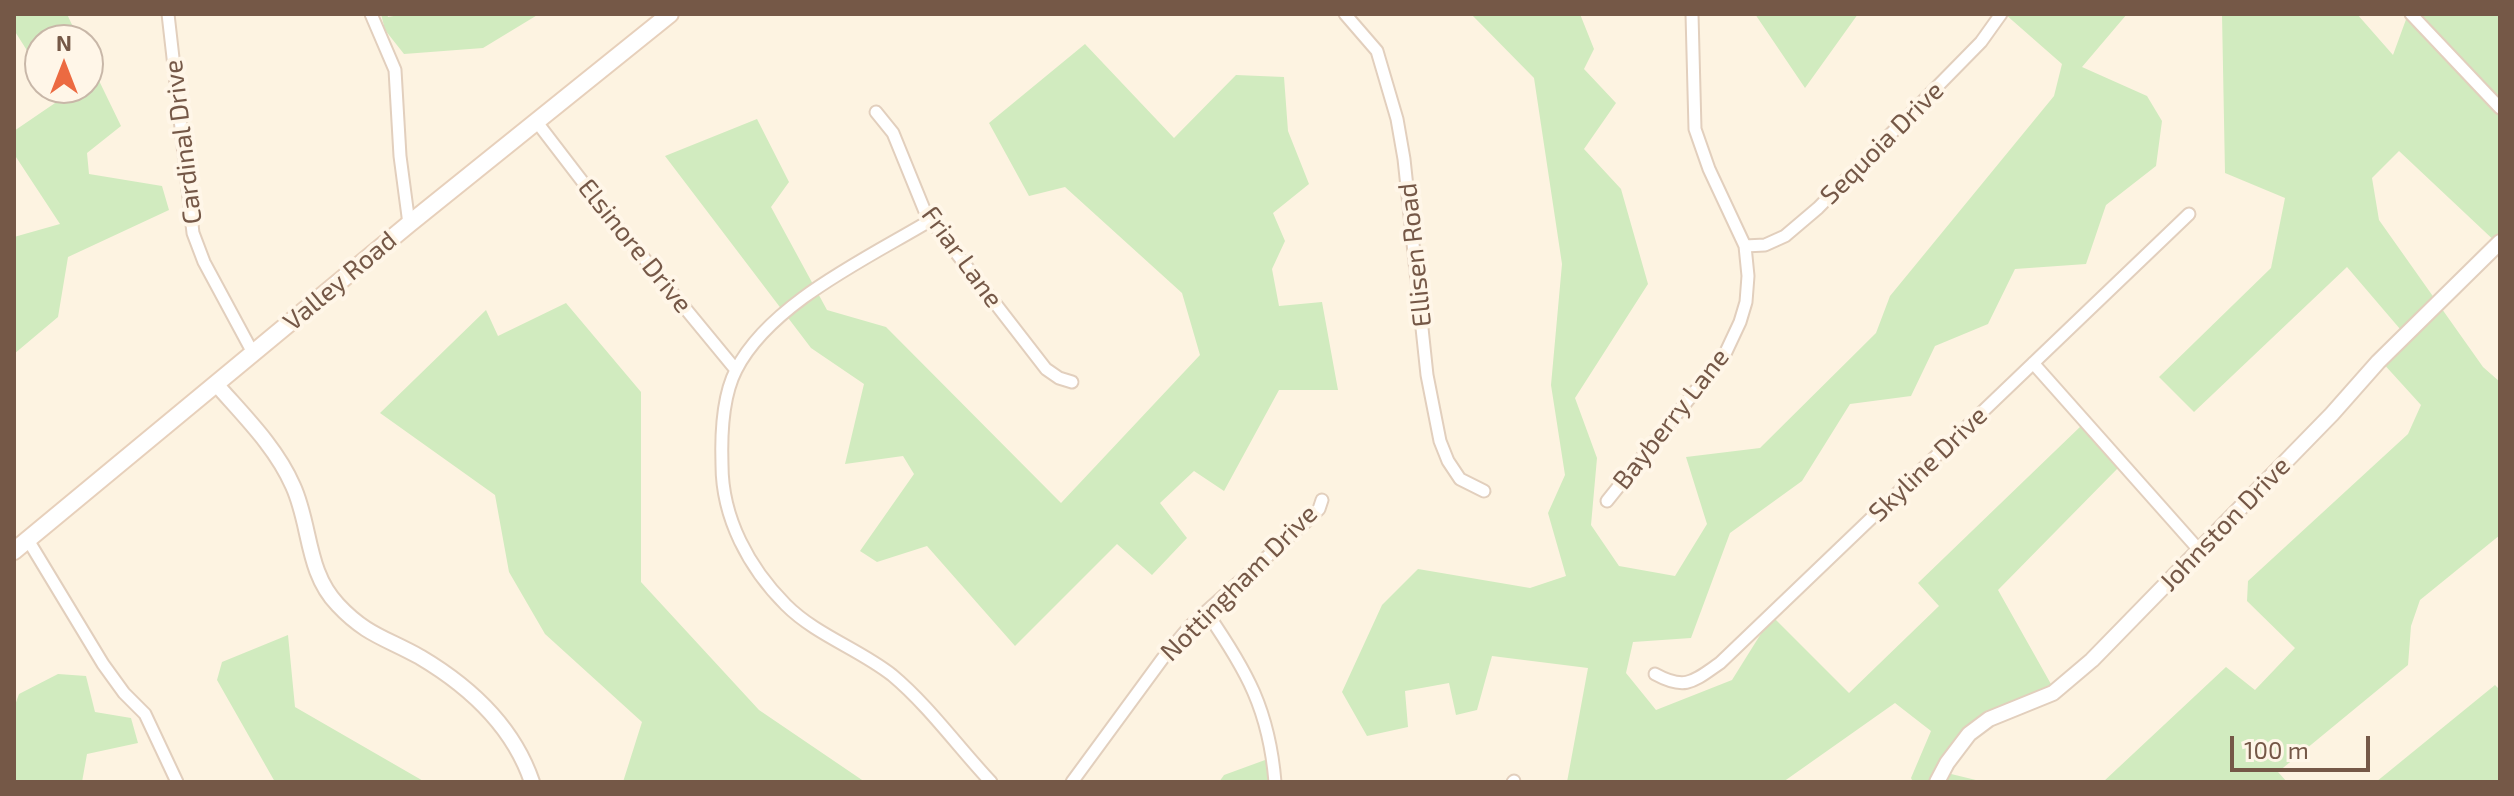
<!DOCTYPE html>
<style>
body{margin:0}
#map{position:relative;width:2514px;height:796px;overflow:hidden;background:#fdf3e1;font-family:"Exo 2",sans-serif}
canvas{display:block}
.frame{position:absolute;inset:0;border:16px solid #755847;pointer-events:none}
.north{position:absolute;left:24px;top:24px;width:80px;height:80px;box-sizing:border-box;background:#fff6e8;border:2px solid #c8b7a8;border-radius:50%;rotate:0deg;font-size:22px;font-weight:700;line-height:32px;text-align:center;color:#755847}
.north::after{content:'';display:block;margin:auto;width:28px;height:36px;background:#ec6a41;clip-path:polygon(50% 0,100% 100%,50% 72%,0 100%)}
.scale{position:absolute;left:2230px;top:736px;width:140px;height:36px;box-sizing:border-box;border:4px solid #755847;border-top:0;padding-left:10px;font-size:24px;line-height:28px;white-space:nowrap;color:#755847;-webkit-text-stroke:6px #fff6e8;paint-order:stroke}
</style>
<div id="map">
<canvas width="2514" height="796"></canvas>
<div class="frame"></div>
<div class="north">N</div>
<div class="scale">100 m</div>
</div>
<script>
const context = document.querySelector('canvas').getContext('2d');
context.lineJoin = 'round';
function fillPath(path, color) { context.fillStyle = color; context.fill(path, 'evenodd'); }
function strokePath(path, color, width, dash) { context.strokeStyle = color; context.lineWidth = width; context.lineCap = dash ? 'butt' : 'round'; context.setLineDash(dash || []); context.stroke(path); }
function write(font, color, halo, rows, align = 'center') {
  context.font = font + ' "Exo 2",sans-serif'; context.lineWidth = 8; context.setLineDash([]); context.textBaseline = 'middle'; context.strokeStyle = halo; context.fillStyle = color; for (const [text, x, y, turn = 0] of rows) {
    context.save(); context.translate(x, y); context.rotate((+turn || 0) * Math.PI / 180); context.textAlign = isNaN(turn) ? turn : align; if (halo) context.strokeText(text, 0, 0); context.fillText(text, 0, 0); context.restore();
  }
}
fillPath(new Path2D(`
 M14,14h53l12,26h-39v31l-26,-41z
 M381,14h6l1,3 17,-3h134l-56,34 -79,6 -19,-24z
 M1471,14h109l14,35 -10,20 32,34 -32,46 37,40 27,95 -73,114 22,60 -6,67 28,41 56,10 32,-52 -21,-67 74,-9 116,-115 14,-37 164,-200 8,-32 -57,-50h122l-45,53 65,29 15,25 -6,45 -50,39 -20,59 -71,5 -27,55 -53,22 -24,50 -61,8 -48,77 -72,52 -39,105 -58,4 -7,31 30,37 76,-30 40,-64 77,77 90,-87 -21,-23 164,-158 37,42 -121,123 58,103 -73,35 -36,45 37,9h-71l-2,-4 20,-47 -36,-28 -112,79h-216l21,-114 -96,-12 -15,54 -21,5 -7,-32 -44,8 3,36 -41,9 -25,-44 40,-87 36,-36 112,19 36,-12 -18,-63 17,-38 -14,-90 11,-121 -28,-186z
 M1755,14h103l-53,74z
 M2222,14h135l36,41 15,-41h92v232l-101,-95 -27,27 7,42 104,147 17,15v153l-80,65 -9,26 -3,39 -130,107 9,10h-184l123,-115 29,23 40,-42 -48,-47 1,-20 160,-147 13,-29 -40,-44 25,-25 -59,-69 -153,145 -35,-35 112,-109 14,-70 -60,-25z
 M1085,44l89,94 62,-63 48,2 4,54 21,53 -36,29 12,28 -13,28 7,37 43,-4 16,88h-59l-55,101 -30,-20 -34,32 27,35 -35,37 -35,-31 -102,102 -88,-100 -50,16 -17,-11 54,-77 -11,-18 -58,8 19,-80 -53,-36 -146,-192 92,-37 32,63 -18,25 56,103 59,17 175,176 139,-148 -18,-62 -117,-106 -36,9 -40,-73z
 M88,58l33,68 -34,27 2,21 73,12 7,24 -101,47 -10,60 -44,37v-117l46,-13 -46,-70v-23l44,-30 -8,-13h38z
 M566,303l75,89v190l118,128 106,72h-242l19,-60 -97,-88 -36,-62 -14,-77 -115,-82 106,-103 12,26z
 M288,635l7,72 130,75h-150l-58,-102 5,-18z
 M58,674l28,2 9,36 36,6 7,25 -51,11 -5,28h-68v-74l5,-14z
 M2495,685l5,5v92h-124z
 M1276,756l2,26h-59l5,-7z`), '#d1ebbf');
const minor = new Path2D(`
 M168,14l25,219 11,29 49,91
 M371,14l24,56 5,86 9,68
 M1345,14l32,37 20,68 7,40 23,216 13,66 8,20 12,18 24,12
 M2411,14l89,94
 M876,112l17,21 33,81 120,155 13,9 13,4
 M536,121l69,90 131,159
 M931,220c-63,38 -161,83 -195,150 -14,27 -15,65 -14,95 0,53 27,103 64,140 30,30 73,44 106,70 37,31 66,72 99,107
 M1745,246l20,-1 20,-9 33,-28 163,-166 20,-28
 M2033,363l167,188
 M1607,501l118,-147 15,-32 6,-20 2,-26 -3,-30 -36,-77 -14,-40 -3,-115
 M28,540l75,124 21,29 21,21 32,68
 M1207,613c40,58 62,97 68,169
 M1655,674c31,17 39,7 65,-11l469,-449
 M1072,782l91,-124 27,-32 118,-106 11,-11 3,-9
 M1513,782l1,-1`);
const tertiary = new Path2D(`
 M216,384c28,32 60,63 77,102 18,39 13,86 45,119 28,30 48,33 82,52 49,29 93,69 112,125
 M1937,782l10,-19 22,-29 20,-15 64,-26 39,-33 240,-246 46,-52 122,-120`);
const secondary = new Path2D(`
 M14,551l395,-327 261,-210`);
strokePath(minor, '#e2cfbd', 15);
strokePath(tertiary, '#e2cfbd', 18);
strokePath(secondary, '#e7d0bb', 20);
strokePath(minor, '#fff', 11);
strokePath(tertiary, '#fff', 14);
strokePath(secondary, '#fff', 16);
write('26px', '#755847', '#fff6e8', [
 ["Cardinal Drive",183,142,-97],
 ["Sequoia Drive",1882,143,-45],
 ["Elsinore Drive",635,246,51],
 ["Ellisen Road",1415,255,-96],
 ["Friar Lane",962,257,54],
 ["Valley Road",340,281,-40],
 ["Bayberry Lane",1671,419,-52],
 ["Skyline Drive",1928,464,-44],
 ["Johnston Drive",2225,524,-46],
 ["Nottingham Drive",1239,583,-45]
]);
</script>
